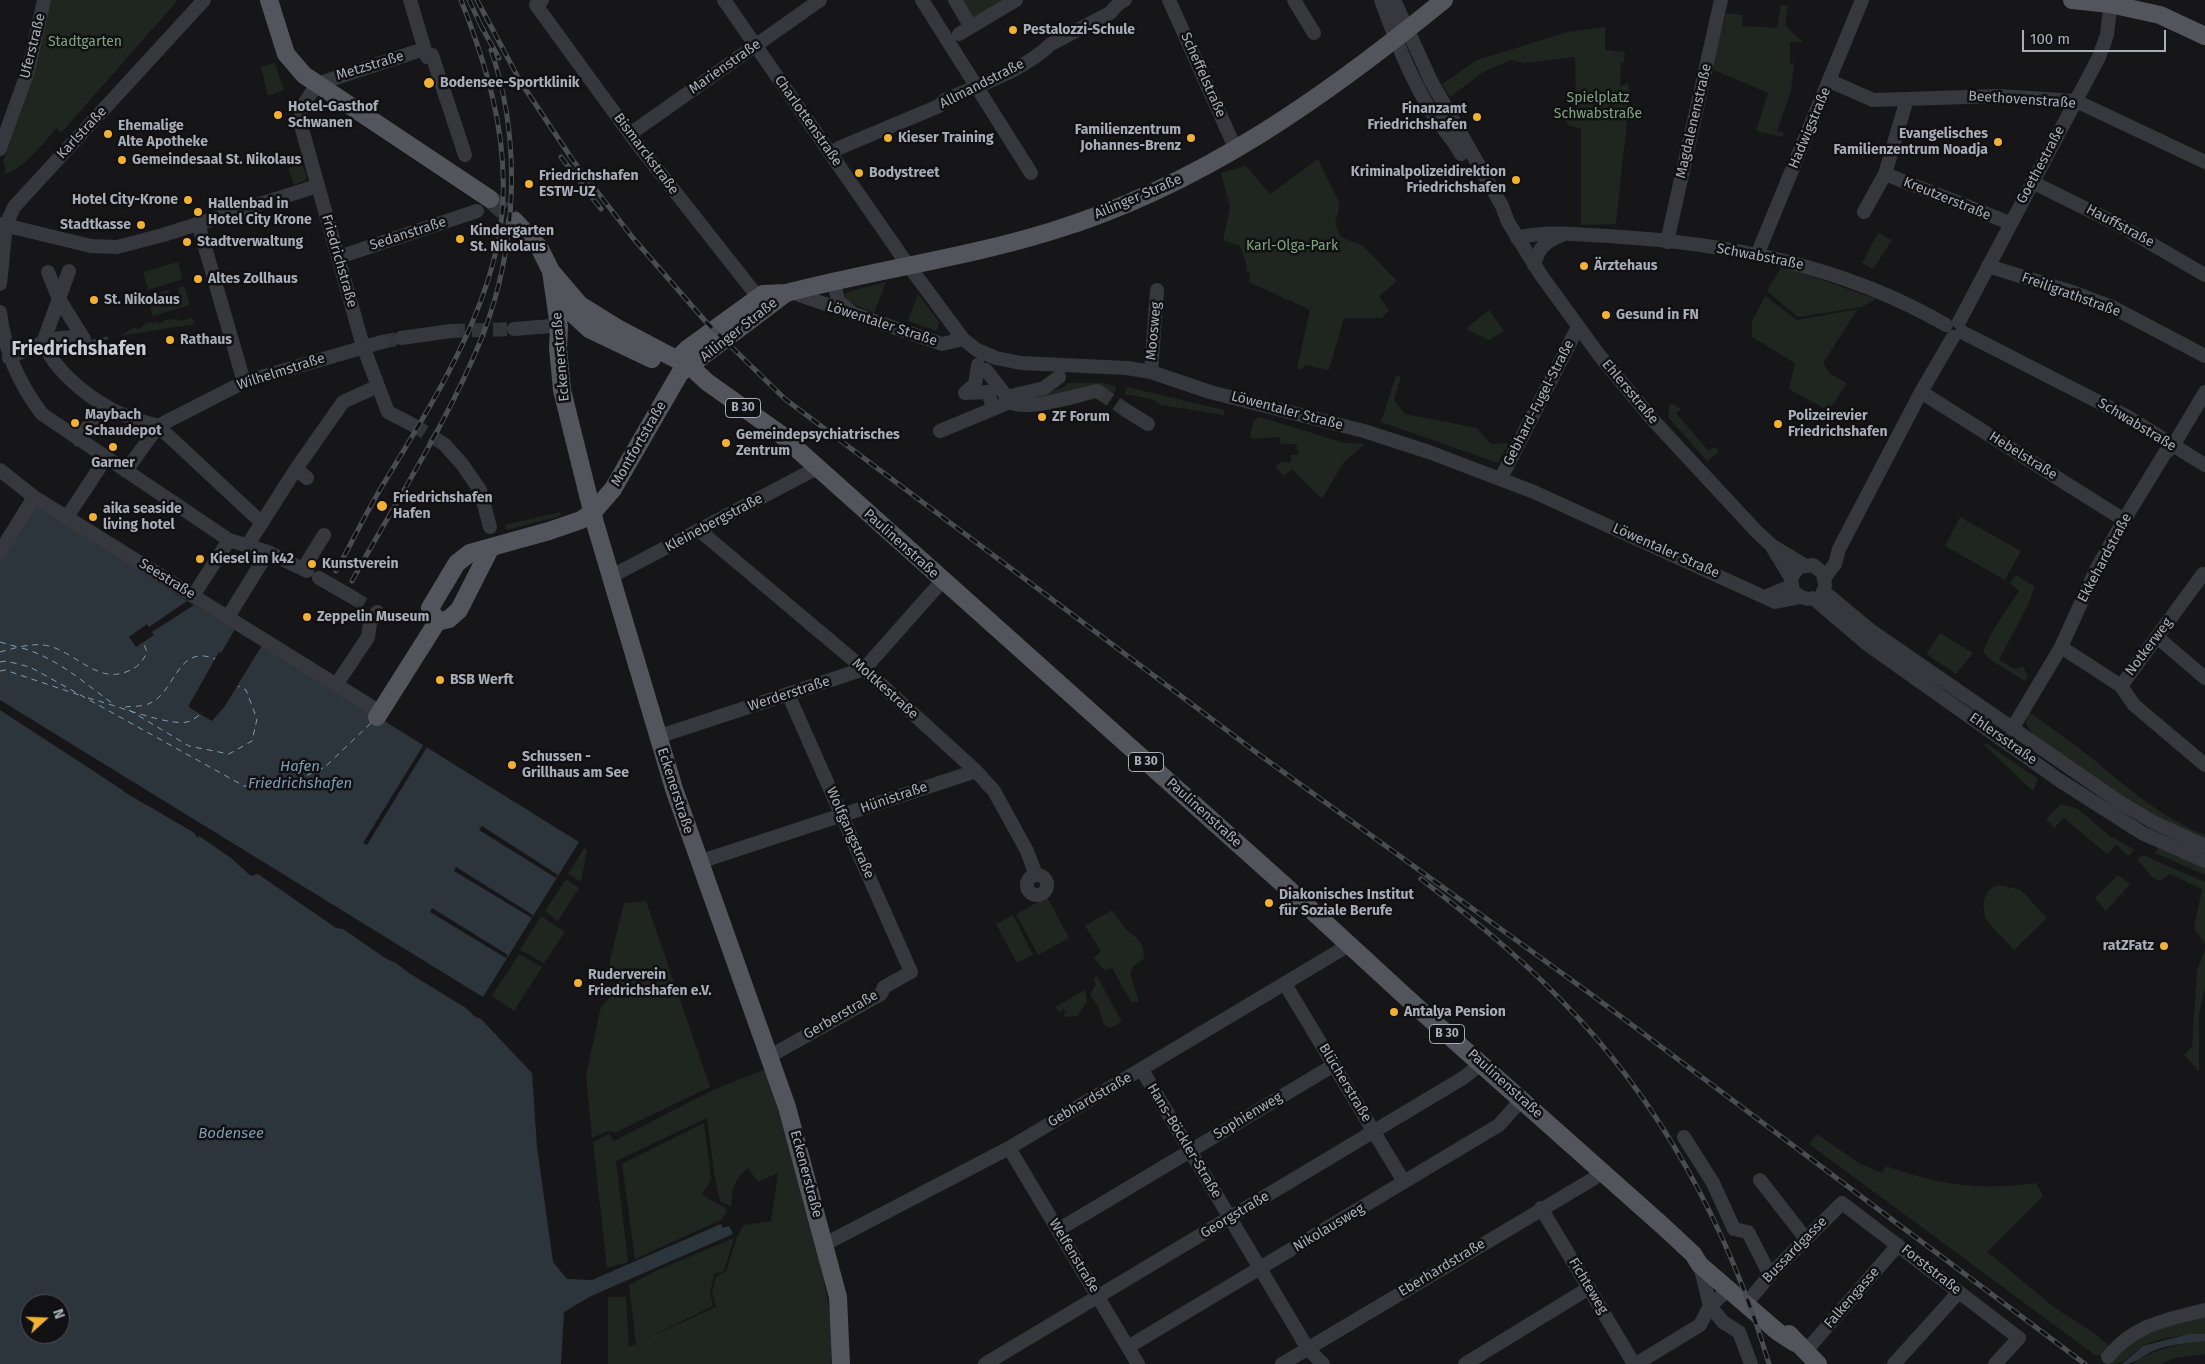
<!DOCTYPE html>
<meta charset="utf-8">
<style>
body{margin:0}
#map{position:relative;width:2205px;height:1364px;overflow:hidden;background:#161618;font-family:"Fira Sans",sans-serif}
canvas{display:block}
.north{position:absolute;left:20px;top:1294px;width:50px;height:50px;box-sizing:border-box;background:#111113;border:1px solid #4d4f55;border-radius:50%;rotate:70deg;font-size:14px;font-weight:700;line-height:20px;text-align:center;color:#a8adb8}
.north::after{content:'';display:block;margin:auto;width:18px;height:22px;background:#f2b134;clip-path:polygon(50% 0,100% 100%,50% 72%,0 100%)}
.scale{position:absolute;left:2022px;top:30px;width:144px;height:22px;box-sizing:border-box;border:2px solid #a8adb8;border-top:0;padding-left:6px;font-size:15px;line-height:18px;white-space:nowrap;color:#a8adb8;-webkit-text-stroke:4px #111113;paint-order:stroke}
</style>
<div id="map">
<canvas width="2205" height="1364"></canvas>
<div class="north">N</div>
<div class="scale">100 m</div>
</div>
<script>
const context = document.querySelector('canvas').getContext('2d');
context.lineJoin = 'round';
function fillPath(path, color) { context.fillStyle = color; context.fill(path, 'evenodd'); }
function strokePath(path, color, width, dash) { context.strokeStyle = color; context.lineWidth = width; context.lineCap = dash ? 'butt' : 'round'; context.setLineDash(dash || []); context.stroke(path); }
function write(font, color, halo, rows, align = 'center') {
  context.font = font + ' "Fira Sans",sans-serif'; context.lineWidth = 5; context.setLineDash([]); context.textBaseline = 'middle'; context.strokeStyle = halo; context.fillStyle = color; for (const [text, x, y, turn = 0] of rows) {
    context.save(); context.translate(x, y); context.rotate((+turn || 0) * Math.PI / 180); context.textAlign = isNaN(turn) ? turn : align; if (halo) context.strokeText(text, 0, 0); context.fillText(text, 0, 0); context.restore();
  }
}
fillPath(new Path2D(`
 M49,0h129l-117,133 -5,-5c-10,13 -36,44 -52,46l2,-6 -3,-5 23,-67z
 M961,0h43l-32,19z
 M1781,5l7,1 -3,19 18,17h-13v21h4l-3,28 -14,40 7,2 -1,4 -27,-6 12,-38 -56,-24 14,-56 17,2 -1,11 35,2z
 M1605,27v23l20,2 -1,11 -3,-1 -1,25 8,-4 2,9 -14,132 -35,1v-96l-11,-3 -11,-12 17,-10 -1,-47 -51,6 -13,-3 -28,12 -33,25 -8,-13 35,-24 91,-28z
 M275,63l9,27 -16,6 -7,-29z
 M1318,159l22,45 -5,20 6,13 22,9 34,35 -18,15 10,14 -7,8h-38l-15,52 -24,-5 -3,5 -5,-2 13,-58 -61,-28 1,-9 -4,-2 1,-5 -7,-20 -17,-6 7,-33 -9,-34 25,-7 24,28z
 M302,164l5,13 -3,4 -10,4 -6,-17z
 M1878,233l14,7 -19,29 -11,-6z
 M178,262l5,17 -35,11 -5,-18z
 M1782,266l94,33 -14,8 -64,10 -31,-26z
 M886,282l-12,31 -28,-12 -1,-7 5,-3z
 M184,286l6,19 -37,11 -6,-20 21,-6 3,6 8,-3 -1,-5z
 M918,294l21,28 -2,9 -29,-10z
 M1765,296l32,24 61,-11 -35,54 7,11 17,9 -18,28 -40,-22 6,-26 -43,-26v-15z
 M1489,310l15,21 -15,9 -22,-10 2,-4z
 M192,318l3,6 -75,12 15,-9 2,3 10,-7 10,-1 1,2 6,-2v-2l14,-1 1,2z
 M1396,375l5,2 -7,23 11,14 72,14 14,16 18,-1 -11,20 -117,-41z
 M1068,383h33l15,3 -1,6 -13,-3 -62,9 2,-4 20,-6z
 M1127,387l97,23v5l-63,-10 -9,-6 -27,-5z
 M1670,403l12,6 -6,4 32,37 7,-3 4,5 -12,9 -39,-44z
 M1260,417l84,26 21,1 -22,19 -21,36 -30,-30 -8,7 -9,-9 6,-5h10v-7h8l-3,-11h-15l-2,-7 -28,2 -1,-4 4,-15z
 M560,512l1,4 -55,14 -1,-5z
 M1960,517l61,34 -16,29 -60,-34z
 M2016,575l19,12 -7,18 -29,55 16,9 8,-3 5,11 -3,4 -36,-22 -6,-8 10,-21 26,-39 -9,-8z
 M1940,633l33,20 -17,21 -30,-20z
 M2029,712c22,16 44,31 65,48 35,29 68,58 111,75v6l-59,-29 -112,-76 -8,-12z
 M1986,743l52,36 -5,12 -49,-46z
 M2061,804l17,5 32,27 25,14 -7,6 -12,-11 -9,9 -43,-36 -10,10 -8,-9z
 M584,848l3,2 -6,32 -13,-8z
 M2158,848l47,20v7l-50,-22z
 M2143,855l62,27v61l-11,-14 8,-40 -32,-15 -10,7 -8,-4 -15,-18z
 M2118,875l12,9 -24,27 -11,-13z
 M566,879l13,9 -21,33 -13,-10z
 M2000,885l21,5 26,28 -33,32 -27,-29c-6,-14 -5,-33 13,-36z
 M1047,897l22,41 -31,17 -22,-41z
 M646,901l64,186 -94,45 -8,-1 -16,7 -6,-63 15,-69 21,-19 -14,-19 16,-65z
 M1112,910c5,6 9,14 14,19 10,9 19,13 18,29l-11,9 -3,7 9,28h-8l-19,-34 -7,3 -11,-13 7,-7 -16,-25z
 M1013,915l20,40 -16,8 -21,-39z
 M541,916l24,16 -21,31 -24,-13z
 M2205,949v38l-6,28v56l-15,-16 8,-8 5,-77z
 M519,954l23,13 -28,44 -22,-15z
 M1097,976l25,46 -12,6 -6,-3 -5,-17 -9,-13 6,-11 -2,-6z
 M1085,990l2,11 -9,15 -12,1 -3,-2 3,-2 -3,-4 -3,2 1,3 -6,-7z
 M766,1069l35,117 21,86 11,56 -2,36h-223v-67h18l3,50 7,-3 -7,-59 29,-15 76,-32 -10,33 -10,3 -4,19 3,13 -70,34 73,-33 -4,-15 4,-15 10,-6 11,-34 7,-12 27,-4 7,-48 -20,9 -10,-14c-15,13 -15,19 -17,39l-11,-6 -5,-22 -8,-61 -91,43 12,101 -21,6 -14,-126 16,-8 5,7 101,-52z
 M704,1123l7,56 -9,16 24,13 1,4 -6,8 -86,39 -13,-95z
 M1817,1134l42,29 23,10 4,-7c54,19 92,25 150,17l7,13 -56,56c23,17 44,37 67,55 17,13 44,25 56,41l-8,8 -7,-1 -286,-211z
 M2205,1314v20c-17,0 -47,4 -62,12 -15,9 -15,18 -33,18l24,-29z
 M2205,1341v13l-30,4 -14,6h-28c23,-16 45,-20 72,-23z`), '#1e261f');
fillPath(new Path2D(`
 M32,502l155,99 48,28 -14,24 -2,-1 -30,53 1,3 22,13 13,-15 37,-61 317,197 -96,155 -483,-297v-144z
 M0,710l121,79c7,7 13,8 20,13 17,9 34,20 52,30l5,6 1,-2 32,22 20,18 7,-2 78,54 7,1 42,29 11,5 13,10 57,35 8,8 7,3 51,54 5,74 16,115 14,17 25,1 129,-56 2,4 6,-2 4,8 -142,62 -27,16 -3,52h-561zM30,1304h30v30h-30z
 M2189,1334h16v7c-16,2 -32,3 -47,8 -15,5 -19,15 -36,15l21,-18z`), '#2c353c');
fillPath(new Path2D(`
 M187,601l7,4 -42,27 2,3 -18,12 -7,-10 18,-13 2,3z
 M424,744l3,3 -60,98 -4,-2z
 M482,826l76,49 -2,3 -77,-48z
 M456,867l77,48 -1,3 -78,-47z
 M432,908l76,47 -2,3 -76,-46z`), '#161618');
strokePath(new Path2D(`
 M88,342l19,-4`), '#2c353c', 3);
strokePath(new Path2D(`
 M0,642l18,5
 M22,648c35,10 61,34 90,55
 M0,652c15,-4 33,-10 49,-6 27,7 48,37 77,26 11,-4 16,-9 21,-20l-4,-10
 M0,662l6,-1 24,6 214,119 42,-1 39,-18 46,-44
 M0,671l5,-1 77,26
 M88,698c22,5 86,31 102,23 5,-2 9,-6 13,-9
 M125,707c7,-1 17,0 23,-3 28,-10 28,-61 67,-45
 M129,710l60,36 40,8 23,-13 5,-22 -11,-29 -8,-4`), '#7f9bb3', 1, [6, 5]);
strokePath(new Path2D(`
 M451,331l63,-2
 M382,342l19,-4
 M1099,392l28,19
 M413,425l31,19
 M352,597l15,9`), '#333438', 14, [14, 7]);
strokePath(new Path2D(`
 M490,199l25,22`), '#333438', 18, [18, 9]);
strokePath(new Path2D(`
 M410,0l17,57 5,-2 33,100
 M542,0l-6,5 99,136 119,151 9,2
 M724,0l179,258 60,81 14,11 19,8 25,5 106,5 24,4 59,20 154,39 65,21 105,40 241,110 26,-5
 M922,0l109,173
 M955,0l16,27
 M1169,0l67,150
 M1294,0l20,33
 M1381,0c14,39 29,77 51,113 9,14 21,26 29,41
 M1394,0l37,81 71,125 6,16 33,53 58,80 54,65 104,112 14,13 33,20
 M959,34l57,-34
 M1830,81l43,19 126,-4 77,5 129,61
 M630,134l190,-134
 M0,149l28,-78 16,-71
 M831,153l8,-5 100,-42 6,-6c35,-16 78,-29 106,-56l59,-31 8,-9 7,-4
 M1885,174l125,49
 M2032,182l87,43 86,50
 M1864,212l21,-38 22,-75
 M198,223l46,159
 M0,224l91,22 26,1 46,-12 154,-49
 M1517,238c30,-8 60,-3 91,-2 118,7 235,29 338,89
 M1667,242l54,-242
 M1757,255l105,-255
 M339,257l138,-46
 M1534,265c4,-17 12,-24 28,-30
 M1988,266l87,27 37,14 93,49
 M69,271l-26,72c12,27 42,52 68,66 14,8 32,12 47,17l86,-44 138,-40
 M48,272l11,27 25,40
 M833,282l6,20 12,10
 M0,284l6,-59 8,-18 190,-207
 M796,290l3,5 143,49 21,-5
 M0,312c5,40 18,70 42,102l187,126 39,12 39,19
 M1959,322l140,-265 8,-22 4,-35
 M514,329l38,-3
 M1962,332l166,85 77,48
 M401,338l50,-7
 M9,358c24,-11 48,-26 75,-19
 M978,365l-3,19 -10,9 23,-1 5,16
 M986,370l21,27 37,-9 15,-11
 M1151,372l6,-82
 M1921,392l203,128
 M1127,411l21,13
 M413,425l-25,-13 -10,-26 -15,-40 -63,-224 2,-15 15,-23 107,-35
 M940,431l70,-29c17,10 67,-7 87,-11l2,1
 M79,440l24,-36
 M444,444l18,20 18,26 10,37
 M296,469l11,9
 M0,470l34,27 338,210
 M126,471l32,-45 104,97
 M1501,478l77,-151
 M67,517l39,-59
 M700,531l164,138 112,102 18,20 33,60 9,24
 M1771,545l20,33 2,13 8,6 7,2
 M247,546l49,-77 47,-67 35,-16
 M0,552l34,-55
 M303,569l21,-34
 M610,577l207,-109
 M1825,577l10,-13 4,-15 82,-157 32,-55
 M319,578l33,19
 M1791,578l8,-11 14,-2 10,8 2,12
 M1823,591l47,39 248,171 35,21 52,24
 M193,596l36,-56
 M1765,597l26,-11
 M1813,598l54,46 192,136 83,53 63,28
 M228,617l40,-65
 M2157,637l48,41
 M2061,647l60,39 13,19 71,60
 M336,685l32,-48 2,-14 7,-11
 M2121,686l82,-112 2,2
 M2012,729l49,-82 35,-77 28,-50 41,-67 8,-7 32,-54
 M657,737l207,-68 79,-89
 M699,862l277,-91
 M1027 885a10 10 0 1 1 20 0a10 10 0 1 1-20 0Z
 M1285,984l119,198
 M770,1056l111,-62 3,-7 27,-15 -123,-278
 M1142,1070l166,279 15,15
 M1684,1137l29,46 21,46 14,3 22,43
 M1009,1148l129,216
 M1760,1180l46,59
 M1541,1208l93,156
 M1058,1230l276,-165
 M825,1244l184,-96 340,-203
 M1700,1265l10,41 13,16 16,10 12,32
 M1750,1299l20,-24 72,-72 177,135 -24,26
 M1128,1347l371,-222 23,-26
 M1805,1352l93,-107
 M2108,1357c26,-33 59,-37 97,-47
 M985,1364l478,-286 19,-15
 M1282,1364l311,-185 8,-9
 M1465,1364l124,-76
 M1636,1364l64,-39 10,-19 12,-11 4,-2 9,2
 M1894,1364l65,-72`), '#37383d', 14);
strokePath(new Path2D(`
 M269,0l17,54 18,21 186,124
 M2072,0l38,4 50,11 45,21
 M515,221l24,26 12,24 8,56 -1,21 4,42 33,133 79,266 113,318 51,190 3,67
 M551,271l29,34 37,23 74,39 16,15 72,51 504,451 136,125 245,218 29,27 7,11 78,67 17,11
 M561,295l13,20 15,14 63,30
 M677,359l10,-10 76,-55 23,-1c88,-23 179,-35 266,-62 148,-45 273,-134 392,-231
 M491,547l-32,63 -10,9 -12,3 -7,-14 27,-45 13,-10 79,-22 32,-11 12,-8 20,-23 67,-116 106,-80
 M377,717l60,-95
 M1789,1334l29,30`), '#53555c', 18);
const rail = new Path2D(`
 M469,0l14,30
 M477,0l43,81 52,78 61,79 73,84 79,77 472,354 331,239 497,372
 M480,24l19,34
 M561,157l40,52
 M336,571c15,-27 29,-56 45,-83 51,-85 119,-188 122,-290 3,-69 -17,-134 -42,-198
 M352,581c44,-80 96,-159 130,-244 35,-89 40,-196 9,-287
 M1421,879c49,38 97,76 140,121 99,100 168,229 208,364`);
strokePath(rail, '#4a4c52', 5);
strokePath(rail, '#111113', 3, [9]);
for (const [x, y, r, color] of [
 [1013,30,5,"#f2b134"],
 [429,83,6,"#f2b134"],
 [278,115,5,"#f2b134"],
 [1477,117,5,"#f2b134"],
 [108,134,5,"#f2b134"],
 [888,138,5,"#f2b134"],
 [1191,138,5,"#f2b134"],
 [1998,142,5,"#f2b134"],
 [122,160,5,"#f2b134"],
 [859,173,5,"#f2b134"],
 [1516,180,5,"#f2b134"],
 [529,184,5,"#f2b134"],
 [188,200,5,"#f2b134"],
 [198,212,5,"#f2b134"],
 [141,225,5,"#f2b134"],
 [460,239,5,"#f2b134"],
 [187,242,5,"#f2b134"],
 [1584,266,5,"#f2b134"],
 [198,279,5,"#f2b134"],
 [94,300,5,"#f2b134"],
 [1606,315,5,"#f2b134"],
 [170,340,5,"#f2b134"],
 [1042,417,5,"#f2b134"],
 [75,423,5,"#f2b134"],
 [1778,424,5,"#f2b134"],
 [726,443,5,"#f2b134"],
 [113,447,5,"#f2b134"],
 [382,506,6,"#f2b134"],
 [93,517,5,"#f2b134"],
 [200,559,5,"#f2b134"],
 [312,564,5,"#f2b134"],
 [307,617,5,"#f2b134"],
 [440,680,5,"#f2b134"],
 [512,765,5,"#f2b134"],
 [1269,903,5,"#f2b134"],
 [2164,946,5,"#f2b134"],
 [578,983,5,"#f2b134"],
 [1394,1012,5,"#f2b134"]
]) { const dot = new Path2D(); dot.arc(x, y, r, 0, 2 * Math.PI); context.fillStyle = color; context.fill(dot); strokePath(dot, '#111113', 2); }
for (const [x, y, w] of [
 [743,408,35],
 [1146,762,35],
 [1447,1034,35]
]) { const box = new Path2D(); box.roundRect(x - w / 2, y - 9.5, w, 19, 4); context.fillStyle = '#111113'; context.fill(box); strokePath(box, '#a8adb8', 1); }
write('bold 12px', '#a8adb8', null, [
 ["B 30",743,408],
 ["B 30",1146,762],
 ["B 30",1447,1034]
]);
write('bold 14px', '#a8adb8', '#111113', [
 ["Pestalozzi-Schule",1023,30],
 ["Bodensee-Sportklinik",440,83],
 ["Hotel-Gasthof",288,107],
 ["Schwanen",288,123],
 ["Finanzamt",1467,109,"right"],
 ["Friedrichshafen",1467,125,"right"],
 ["Ehemalige",118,126],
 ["Alte Apotheke",118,142],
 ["Familienzentrum",1181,130,"right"],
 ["Johannes-Brenz",1181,146,"right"],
 ["Evangelisches",1988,134,"right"],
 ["Familienzentrum Noadja",1988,150,"right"],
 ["Kieser Training",898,138],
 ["Gemeindesaal St. Nikolaus",132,160],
 ["Kriminalpolizeidirektion",1506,172,"right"],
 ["Friedrichshafen",1506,188,"right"],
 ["Bodystreet",869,173],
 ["Friedrichshafen",539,176],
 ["ESTW-UZ",539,192],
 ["Hotel City-Krone",178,200,"right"],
 ["Hallenbad in",208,204],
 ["Hotel City Krone",208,220],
 ["Stadtkasse",131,225,"right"],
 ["Kindergarten",470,231],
 ["St. Nikolaus",470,247],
 ["Stadtverwaltung",197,242],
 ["Ärztehaus",1594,266],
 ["Altes Zollhaus",208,279],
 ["St. Nikolaus",104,300],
 ["Gesund in FN",1616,315],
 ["Rathaus",180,340],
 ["Maybach",85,415],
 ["Schaudepot",85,431],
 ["Polizeirevier",1788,416],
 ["Friedrichshafen",1788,432],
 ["ZF Forum",1052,417],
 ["Gemeindepsychiatrisches",736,435],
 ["Zentrum",736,451],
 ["Garner",113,463,"center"],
 ["Friedrichshafen",393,498],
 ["Hafen",393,514],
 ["aika seaside",103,509],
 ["living hotel",103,525],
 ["Kiesel im k42",210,559],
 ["Kunstverein",322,564],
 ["Zeppelin Museum",317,617],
 ["BSB Werft",450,680],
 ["Schussen -",522,757],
 ["Grillhaus am See",522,773],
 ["Diakonisches Institut",1279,895],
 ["für Soziale Berufe",1279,911],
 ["ratZFatz",2154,946,"right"],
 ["Ruderverein",588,975],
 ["Friedrichshafen e.V.",588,991],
 ["Antalya Pension",1404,1012]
], 'left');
write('14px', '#7fa381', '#111113', [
 ["Stadtgarten",85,42],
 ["Spielplatz",1598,98],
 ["Schwabstraße",1598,114],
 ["Karl-Olga-Park",1292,246]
]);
write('14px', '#a8adb8', '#111113', [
 ["Uferstraße",33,46,-76],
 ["Metzstraße",370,66,-17],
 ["Marienstraße",725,67,-35],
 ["Scheffelstraße",1203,75,66],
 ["Allmandstraße",982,84,-27],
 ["Beethovenstraße",2022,100,4],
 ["Charlottenstraße",808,121,55],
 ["Magdalenenstraße",1694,121,-77],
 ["Hadwigstraße",1810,128,-67],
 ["Karlstraße",82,133,-47],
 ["Bismarckstraße",646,154,53],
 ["Goethestraße",2041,165,-62],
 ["Ailinger Straße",1138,197,-23],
 ["Kreutzerstraße",1947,199,22],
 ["Hauffstraße",2120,226,28],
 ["Sedanstraße",408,234,-18],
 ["Schwabstraße",1760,257,11],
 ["Friedrichstraße",339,261,74],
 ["Freiligrathstraße",2071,295,20],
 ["Löwentaler Straße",882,324,18],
 ["Ailinger Straße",739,330,-38],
 ["Moosweg",1154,331,-85],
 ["Eckenerstraße",561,357,-95],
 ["Wilhelmstraße",281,372,-18],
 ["Ehlersstraße",1630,392,50],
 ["Gebhard-Fugel-Straße",1539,403,-63],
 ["Löwentaler Straße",1287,411,15],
 ["Schwabstraße",2137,425,31],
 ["Montfortstraße",639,444,-60],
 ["Hebelstraße",2023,456,32],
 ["Kleinebergstraße",714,523,-28],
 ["Paulinenstraße",901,544,42],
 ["Löwentaler Straße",1666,551,24],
 ["Ekkehardstraße",2105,558,-62],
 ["Seestraße",167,579,32],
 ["Notkerweg",2149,647,-53],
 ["Moltkestraße",885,689,42],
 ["Werderstraße",789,694,-18],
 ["Ehlersstraße",2003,739,35],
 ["Eckenerstraße",675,791,72],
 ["Hünistraße",894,798,-19],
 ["Paulinenstraße",1204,813,42],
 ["Wolfgangstraße",850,833,66],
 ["Gerberstraße",841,1015,-30],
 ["Blücherstraße",1345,1083,59],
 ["Paulinenstraße",1505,1084,42],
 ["Gebhardstraße",1090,1100,-30],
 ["Sophienweg",1248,1116,-31],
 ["Hans-Böckler-Straße",1184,1141,59],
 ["Eckenerstraße",806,1174,75],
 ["Georgstraße",1235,1215,-31],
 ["Nikolausweg",1329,1228,-31],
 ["Bussardgasse",1795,1250,-46],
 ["Welfenstraße",1074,1256,59],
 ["Eberhardstraße",1442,1268,-31],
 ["Forststraße",1931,1270,38],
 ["Fichteweg",1588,1286,59],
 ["Falkengasse",1852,1298,-49]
]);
write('italic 15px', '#7f9bb3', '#111113', [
 ["Hafen",300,767],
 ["Friedrichshafen",300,784],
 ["Bodensee",231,1134]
]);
write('bold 19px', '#c9ccd4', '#111113', [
 ["Friedrichshafen",79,350]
]);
</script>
